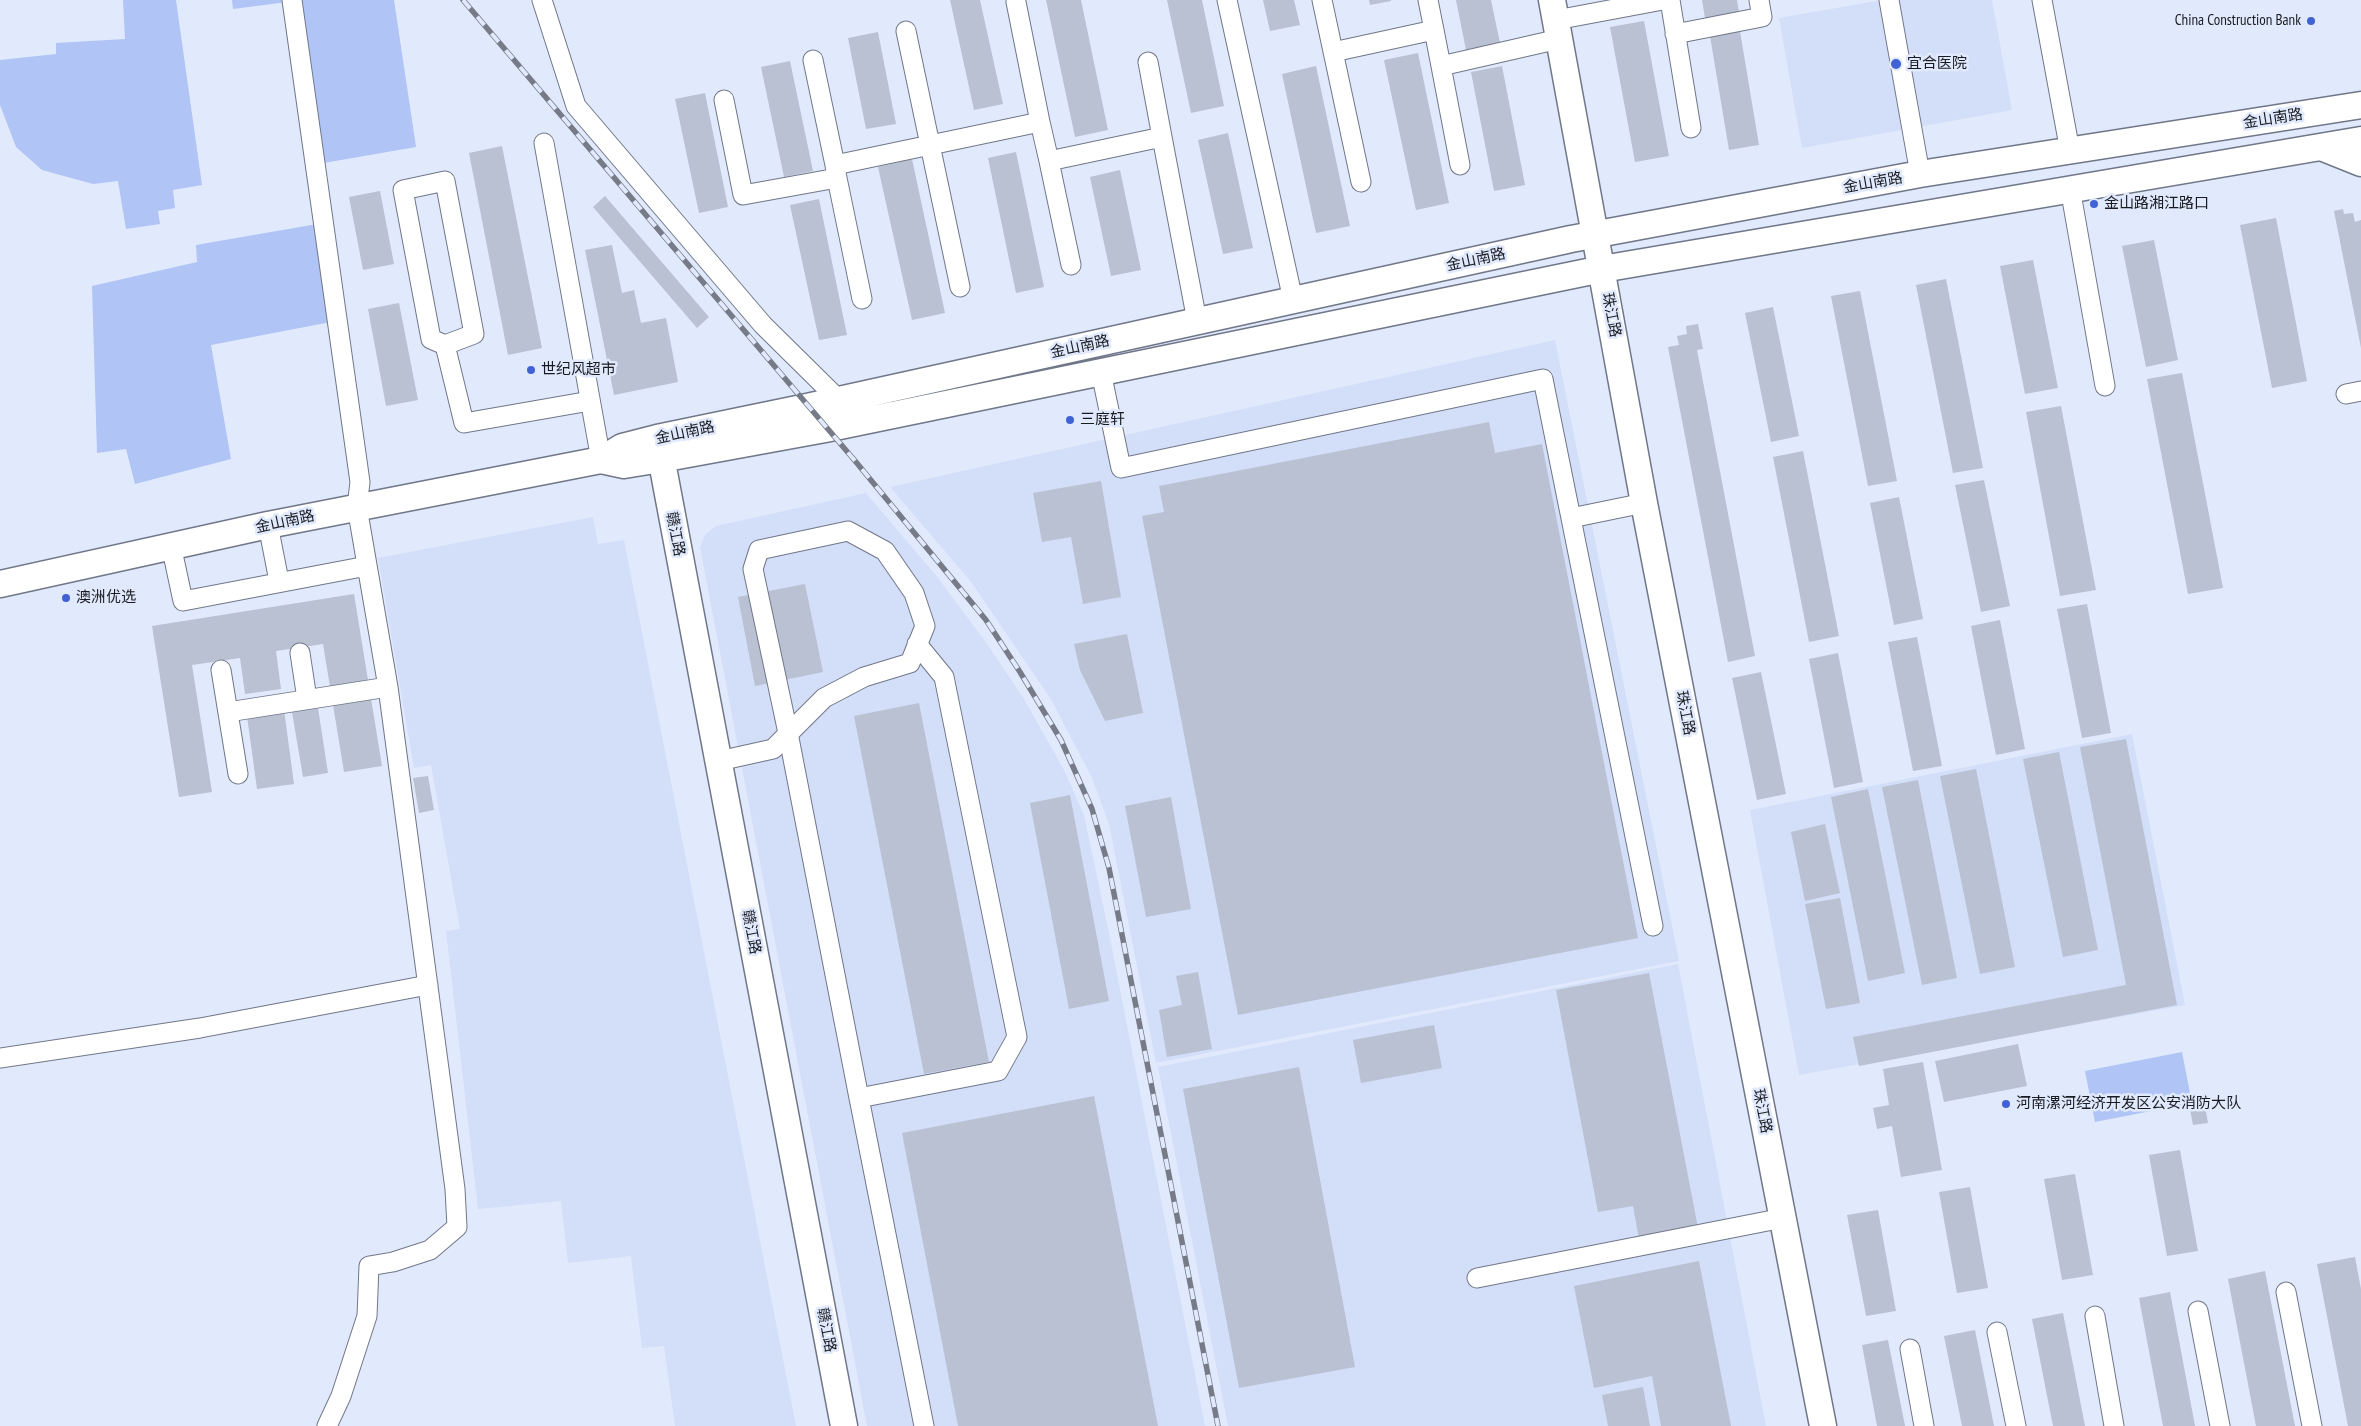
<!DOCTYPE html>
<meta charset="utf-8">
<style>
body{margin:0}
canvas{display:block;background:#e1e9fc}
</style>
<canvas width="2361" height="1426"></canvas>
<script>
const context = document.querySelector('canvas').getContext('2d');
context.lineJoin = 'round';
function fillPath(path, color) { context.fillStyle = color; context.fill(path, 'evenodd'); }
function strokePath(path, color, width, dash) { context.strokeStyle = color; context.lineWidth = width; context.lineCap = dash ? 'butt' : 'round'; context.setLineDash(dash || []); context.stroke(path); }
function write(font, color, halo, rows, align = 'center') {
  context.font = font + ' "PT Sans Narrow","Noto Sans SC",sans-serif'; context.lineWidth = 5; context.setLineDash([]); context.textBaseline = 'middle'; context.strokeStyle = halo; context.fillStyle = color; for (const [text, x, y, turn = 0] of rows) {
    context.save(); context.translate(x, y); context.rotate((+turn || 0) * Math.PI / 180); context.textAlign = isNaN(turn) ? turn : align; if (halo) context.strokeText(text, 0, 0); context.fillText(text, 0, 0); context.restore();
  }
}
fillPath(new Path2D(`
 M1882,0h110l20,110 -210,38 -23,-130z
 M1555,340l124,621 -523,102 -47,-239 -17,-46 -40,-77 -80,-118 -82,-96z
 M866,493l72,85 47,63 39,58 40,71 20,45 26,123 95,488h-338l-167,-879 5,-12 11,-9z
 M593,517l5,27 26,-4 172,886h-121l-11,-80 -22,2 -11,-92 -63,7 -7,-62 -83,8 -32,-278 14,-2 -29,-164 -17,3 -36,-210z
 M2132,734l53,271 -386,70 -49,-265z
 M1678,964l88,462h-538l-70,-359z`), '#d3def8');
fillPath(new Path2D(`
 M123,0h53l26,185 -29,5 2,18 -17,3 2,13 -34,5 -8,-48 -25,3 -51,-14 -26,-23 -16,-42v-45l56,-6v-11l69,-4z
 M232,0h162l22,147 -98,17 -23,-163 -62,8z
 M317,224l14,98 -120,23 20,114 -96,25 -9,-35 -29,4 -5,-167 105,-24 -1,-17z
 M2182,1052l10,51 -97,19 -10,-51z`), '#b0c4f5');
fillPath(new Path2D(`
 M950,0h30l23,104 -29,6z
 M1046,0h35l27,130 -33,7z
 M1167,0h35l22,106 -33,7z
 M1263,0h31l6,25 -30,6z
 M1369,0h22v1l-21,4z
 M1456,0h35l9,43 -34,7z
 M1702,0h35l2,12 -34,6z
 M1644,21l25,135 -34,6 -25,-135z
 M1740,31l19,114 -30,5 -19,-114z
 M878,32l18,92 -30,5 -18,-91z
 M1418,53l31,150 -33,7 -32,-150z
 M790,61l23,110 -29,6 -23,-110z
 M1316,66l34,160 -34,7 -34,-159z
 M1502,66l23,119 -31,6 -23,-119z
 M705,93l23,114 -29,6 -24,-114z
 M1228,133l25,115 -30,6 -25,-114z
 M502,146l40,202 -34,7 -39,-202z
 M1016,152l28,135 -28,6 -28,-135z
 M912,159l33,154 -33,7 -34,-153z
 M1120,170l21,100 -30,6 -21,-99z
 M380,191l14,73 -31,6 -14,-73z
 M605,196l104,121 -12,11 -104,-121z
 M819,199l28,136 -28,5 -29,-135z
 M2343,209l1,5 9,-1 2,9 6,-2v128l-27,-137z
 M2276,218l31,163 -35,7 -32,-163z
 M2154,240l24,120 -32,7 -24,-121z
 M612,245l10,48 12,-3 7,33 25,-5 12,64 -64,13 -29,-145z
 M2033,260l25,128 -33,6 -25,-128z
 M1946,279l37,189 -30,5 -37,-188z
 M1860,291l37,190 -29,5 -37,-190z
 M399,303l19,97 -32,6 -18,-97z
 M1773,307l26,129 -28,6 -26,-129z
 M1698,324l5,25 -6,1 58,306 -27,6 -60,-315 11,-2 -2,-9 10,-2 -1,-8z
 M2182,373l41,215 -35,6 -41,-215z
 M2061,406l35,184 -36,6 -34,-184z
 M1489,422l6,31 47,-9 96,494 -400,77 -96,-499 22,-4 -5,-26z
 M1803,451l36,185 -30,6 -36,-185z
 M1984,480l26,126 -29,6 -26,-127z
 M1101,481l20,116 -38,7 -12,-67 -29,5 -9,-49z
 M1899,497l24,122 -29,6 -24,-122z
 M805,584l18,88 -68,14 -17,-89z
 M354,594l28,172 -38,6 -21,-128 -47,7 5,38 -36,5 -5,-36 -48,7 20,127 -33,5 -27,-171z
 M2087,604l24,129 -29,5 -25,-129z
 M2000,620l25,129 -29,6 -25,-129z
 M1127,634l16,79 -38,8 -25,-51 -6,-26z
 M1917,637l25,129 -29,5 -25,-129z
 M1838,653l25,129 -29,6 -25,-129z
 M1761,672l25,122 -29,6 -25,-122z
 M919,703l70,359 -65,12 -70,-358z
 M318,708l10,65 -25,4 -11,-65z
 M284,710l10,74 -37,5 -10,-73z
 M2126,739l51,266 -318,61 -6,-29 273,-52 -46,-238z
 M2059,752l39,198 -35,7 -40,-198z
 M1976,769l39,198 -35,7 -40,-198z
 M428,776l6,34 -15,3 -6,-35z
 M1918,780l39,198 -35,7 -40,-198z
 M1868,789l37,184 -37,8 -37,-184z
 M1070,795l39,206 -40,8 -39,-206z
 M1171,797l20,112 -45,8 -21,-111z
 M1825,824l15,69 -35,8 -14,-69z
 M1840,898l20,105 -34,6 -21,-105z
 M1198,972l14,77 -45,8 -8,-47 23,-5 -6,-29z
 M1649,973l49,255 -59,11 -6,-33 -35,6 -42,-222z
 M1434,1025l8,43 -81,15 -8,-43z
 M2018,1044l9,42 -83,16 -9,-41z
 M1923,1062l19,108 -41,7 -9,-51 -15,3 -4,-21 16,-3 -6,-36z
 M1299,1067l56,300 -116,21 -56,-299z
 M1094,1096l64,330h-200l-56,-293z
 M2205,1106l3,17 -15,2 -3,-16z
 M2180,1150l18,101 -31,5 -18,-101z
 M2075,1174l18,101 -31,5 -18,-101z
 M1970,1187l18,101 -31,5 -18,-101z
 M1878,1210l18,101 -30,5 -19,-101z
 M2355,1257l6,32v137h-13l-31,-162z
 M1699,1261l32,165h-70l-9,-50 -58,12 -20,-102z
 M2265,1271l30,155h-39l-28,-147z
 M2170,1292l25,134h-32l-24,-128z
 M2063,1313l22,113h-32l-21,-107z
 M1975,1330l19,96h-32l-18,-90z
 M1888,1340l17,86h-28l-15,-81z
 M1643,1387l7,39h-42l-6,-31z`), '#b9c1d3');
const street = new Path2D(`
 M292,0l68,482 -3,25 31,180 67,502 2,38 -27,23 -37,12 -24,4 -2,50 -26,80 -14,30
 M542,0l34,106 187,219 76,75
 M1227,0l66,300
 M1322,0l39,182
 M1428,0l6,30
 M1670,0l21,128
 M1889,0l31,174
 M2042,0l28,151
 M1016,2l24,120
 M1556,20l107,-20
 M906,31l54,256
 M1675,34l87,-17 -3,-17
 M1333,52l101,-22 7,36 118,-27
 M813,60l22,105
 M1441,66l19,99
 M724,100l19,95 94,-17 -2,-13 205,-43 9,39 113,-24 -14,-75
 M1162,137l35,184
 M544,143l57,317
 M1049,161l22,104
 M837,178l25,121
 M2070,188l35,198
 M445,345l-14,-6 -28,-149 42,-9 29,153 -29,11 19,78 126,-22
 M1101,372l20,96 422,-89 110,547
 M2346,394l15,-3
 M1571,518l73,-15
 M268,525l11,56
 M171,545l12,56 184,-35
 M300,653l7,46
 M221,670l17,104
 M228,712l160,-25
 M719,761l54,-12 51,-51 40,-21 46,-14 15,-37 -11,-33 -29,-42 -37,-20 -89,19 -6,19 35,164 71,365 139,-27 19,-34 -73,-360 -27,-33
 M0,1058l200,-30 228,-43
 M859,1098l65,328
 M1477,1278l306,-60
 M2286,1292l26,134
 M2198,1311l22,115
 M2095,1316l19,110
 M1997,1332l19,94
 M1910,1349l14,77`);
const secondary = new Path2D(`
 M1552,0l92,503 179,923
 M2321,147l40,16
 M658,441l186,985
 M601,460l23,5 37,-6 164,-30 777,-160 759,-129
 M0,584l268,-59 333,-65 21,-13 35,-9 150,-31 764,-168 349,-65 441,-69`);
strokePath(street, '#707788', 21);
strokePath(secondary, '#707788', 29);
strokePath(street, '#fff', 19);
strokePath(secondary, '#fff', 26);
const rail = new Path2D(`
 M463,0l393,462 130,158 34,52 41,68 31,69 17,59 109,558`);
strokePath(rail, '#767b87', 5.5);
strokePath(rail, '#e1e9fc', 4, [11]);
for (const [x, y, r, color] of [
 [2311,21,5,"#4162d5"],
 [1896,64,6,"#4162d5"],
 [2094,204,5,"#4162d5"],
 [531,370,5,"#4162d5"],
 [1070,420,5,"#4162d5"],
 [66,598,5,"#4162d5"],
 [2006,1104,5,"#4162d5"]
]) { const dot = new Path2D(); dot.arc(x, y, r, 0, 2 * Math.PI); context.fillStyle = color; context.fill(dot); strokePath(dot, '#e1e9fc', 2); }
write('15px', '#181b21', '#e1e9fc', [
 ["China Construction Bank",2301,21,"right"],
 ["宜合医院",1907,64],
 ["金山路湘江路口",2104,204],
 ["世纪风超市",541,370],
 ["三庭轩",1080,420],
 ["澳洲优选",76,598],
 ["河南漯河经济开发区公安消防大队",2016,1104]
], 'left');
write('15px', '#181b21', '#e1e9fc', [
 ["金山南路",2273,119,-9],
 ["金山南路",1873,183,-10],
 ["金山南路",1476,260,-12],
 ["珠江路",1611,315,79],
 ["金山南路",1080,347,-12],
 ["金山南路",685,433,-12],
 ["金山南路",285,522,-12],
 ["赣江路",675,534,79],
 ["珠江路",1685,713,79],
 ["赣江路",751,932,79],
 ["珠江路",1762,1111,79],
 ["赣江路",826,1330,79]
]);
</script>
